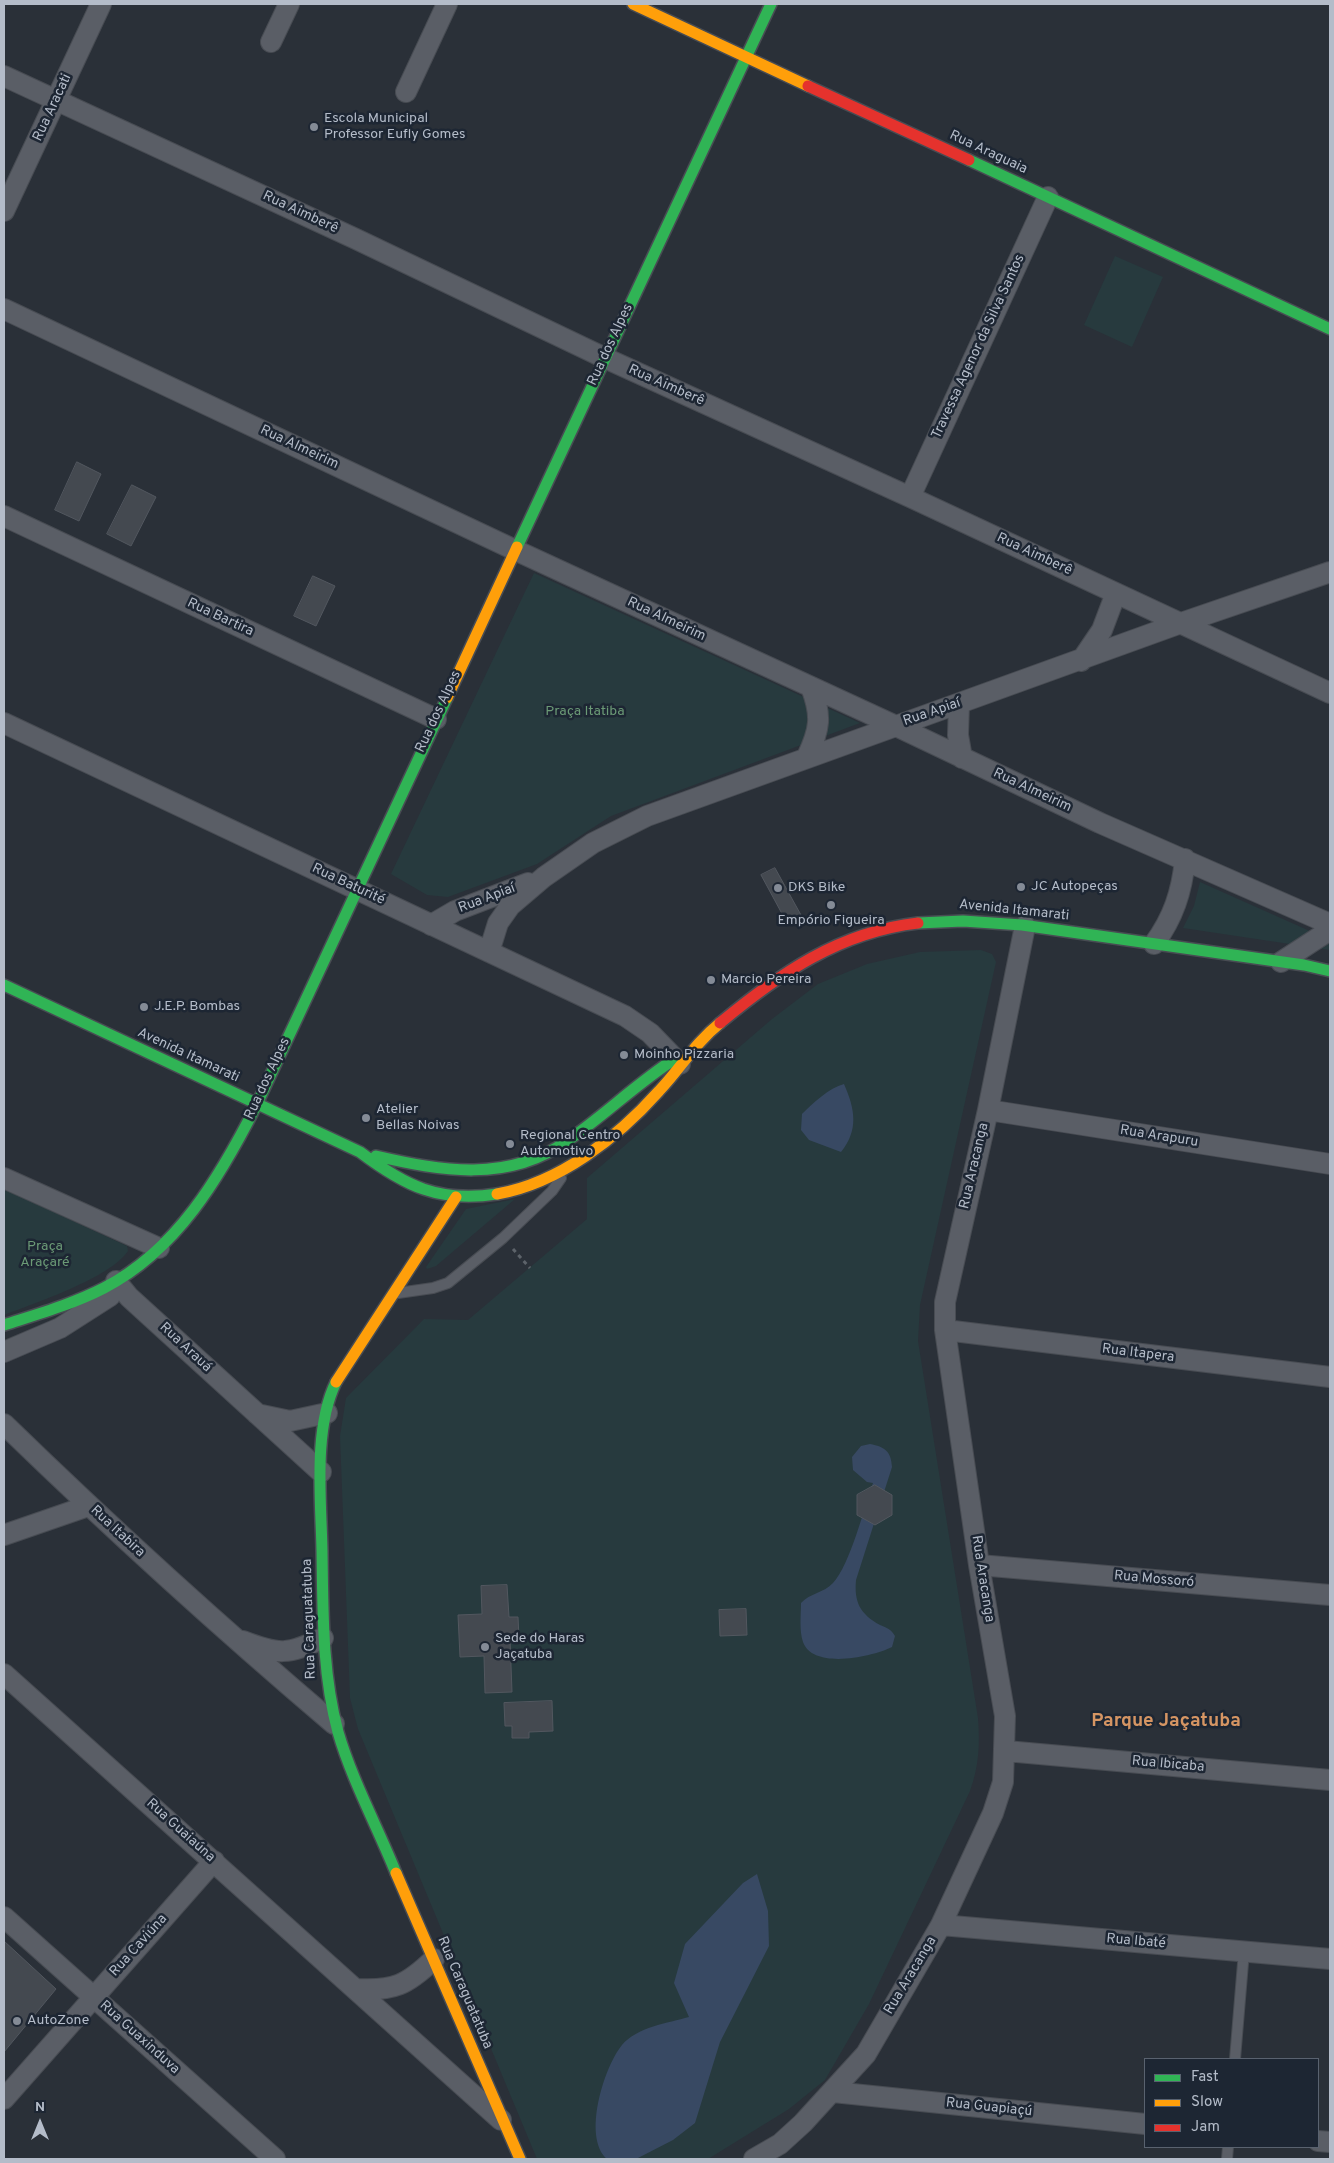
<!DOCTYPE html>
<meta charset="utf-8">
<style>
body{margin:0}
#map{position:relative;width:1334px;height:2163px;overflow:hidden;background:#2a3038;font-family:Overpass,sans-serif}
canvas{display:block}
.frame{position:absolute;inset:0;border:5px solid #b4bcc9;pointer-events:none}
.legend{position:absolute;left:1144px;top:2058px;width:175px;height:90px;box-sizing:border-box;background:#1d2633;border:1px solid #59626f;margin:0;padding:6px 9px;list-style:none;font-size:15px;color:#b4bcc9}
.legend li{display:flex;align-items:center;gap:10px;height:25px}
.legend b{width:25px;border:1px solid #59626f}
.north{position:absolute;left:15px;top:2098px;width:50px;height:50px;-webkit-text-stroke:4px #1d2633;paint-order:stroke;rotate:0deg;font-size:14px;font-weight:700;line-height:20px;text-align:center;color:#b4bcc9}
.north::after{content:'';display:block;margin:auto;width:18px;height:22px;background:#b4bcc9;clip-path:polygon(50% 0,100% 100%,50% 72%,0 100%)}
</style>
<div id="map">
<canvas width="1334" height="2163"></canvas>
<div class="frame"></div>
<ul class="legend">
<li><b style="height:6px;background:#30b455"></b>Fast</li>
<li><b style="height:6px;background:#ff9f0a"></b>Slow</li>
<li><b style="height:6px;background:#e5322d"></b>Jam</li>
</ul>
<div class="north">N</div>
</div>
<script>
const context = document.querySelector('canvas').getContext('2d');
context.lineJoin = 'round';
function fillPath(path, color) { context.fillStyle = color; context.fill(path, 'evenodd'); }
function strokePath(path, color, width, dash) { context.strokeStyle = color; context.lineWidth = width; context.lineCap = dash ? 'butt' : 'round'; context.setLineDash(dash || []); context.stroke(path); }
function write(font, color, halo, rows, align = 'center') {
  context.font = font + ' Overpass,sans-serif'; context.lineWidth = 5; context.setLineDash([]); context.textBaseline = 'middle'; context.strokeStyle = halo; context.fillStyle = color; for (const [text, x, y, turn = 0] of rows) {
    context.save(); context.translate(x, y); context.rotate((+turn || 0) * Math.PI / 180); context.textAlign = isNaN(turn) ? turn : align; if (halo) context.strokeText(text, 0, 0); context.fillText(text, 0, 0); context.restore();
  }
}
fillPath(new Path2D(`
 M1115,256l48,21 -31,70 -48,-22z
 M534,573l326,150 -249,93 -74,48 -89,33 -21,-2 -36,-21z
 M1200,882l130,58v10l-147,-22 11,-22z
 M981,950l11,4 4,8 -76,343 -2,36 60,377c2,27 1,48 -8,73l-101,213 -44,76 -36,29 -81,50h-171l-179,-430 -8,-31 -10,-262 6,-38 78,-79 44,1 119,-101v-41l185,-159 46,-35 49,-20 53,-12z
 M4,1189l123,57 1,5c-18,27 -93,52 -124,64z
 M515,1199l-79,67 -9,3 -1,-2 40,-58z`), '#273a3e');
fillPath(new Path2D(`
 M844,1084c11,25 15,46 -3,68l-32,-12 -8,-10 1,-16c11,-11 27,-26 42,-30z
 M870,1444c15,3 21,7 22,23l-36,113c-2,22 4,34 24,45 7,3 11,4 15,11l-3,11c-20,10 -79,23 -89,-5 -4,-11 -2,-28 -2,-39 9,-10 23,-10 32,-20 17,-18 31,-75 40,-100l-6,-1 -14,-12 -1,-13 9,-11z
 M757,1874l11,37 1,35 -49,96 -25,81 -22,17 -37,19h-29c-25,-22 -3,-92 15,-114 15,-18 46,-22 67,-28l-15,-34 11,-39 58,-61z`), '#384963');
const building = new Path2D(`
 M77,462l24,12 -22,47 -24,-11z
 M132,485l24,12 -25,49 -24,-12z
 M313,576l22,10 -19,40 -22,-10z
 M775,868l26,47 -14,8 -26,-48z
 M875,1485l17,10v20l-17,10 -18,-10v-20z
 M507,1585l2,32h9l1,21 -9,1 2,53 -27,1 -1,-37 -24,1 -2,-42 24,-1 -1,-28z
 M746,1609l1,26 -27,1 -1,-26z
 M552,1701l1,30 -24,1v6h-17v-12h-7l-1,-23z
 M4,1941l52,48 -52,63z`);
fillPath(building, '#444950');
strokePath(building, '#52575f', 1);
const lane = new Path2D(`
 M398,1293l35,-5 15,-5 55,-45 49,-47 9,-13
 M1235,2059l9,-108
 M1227,2159l1,-12`);
const street = new Path2D(`
 M271,42l18,-38
 M4,76l352,163 249,119 305,139 420,196
 M406,92l41,-88
 M4,211l97,-207
 M4,309l511,241 381,176 204,97 230,101
 M910,497l138,-300
 M4,516l432,203
 M1081,661l21,-31 14,-37
 M959,704l-1,31 4,23
 M4,723l621,293 25,17 30,31
 M807,757c13,-28 15,-41 4,-70
 M431,925l24,-14 73,-28
 M1154,944c19,-26 28,-52 31,-85
 M489,952l9,-29 12,-17 34,-29 49,-34 54,-27 534,-193 149,-51
 M1281,962l49,-32
 M988,1110l342,54
 M4,1178l155,70
 M116,1281l13,16 192,175
 M945,1330l385,47
 M4,1352l56,-24 50,-32
 M257,1414l33,7 37,-8
 M4,1424c107,104 217,204 330,300
 M4,1535l84,-29
 M979,1565l351,30
 M243,1641c36,14 45,14 80,-3
 M4,1674l497,446
 M1006,1751l324,29
 M4,1917l271,242
 M941,1925l389,34
 M357,1989c37,2 50,-4 77,-30
 M833,2092l312,32
 M4,2099l210,-238
 M1318,2141l12,1
 M754,2159l26,-15 23,-21 63,-69 75,-129 52,-112 10,-31 2,-66 -26,-151 -34,-235v-28l43,-192 37,-184`);
const fast = new Path2D(`
 M969,160l361,169
 M517,547l254,-543
 M918,923l45,-2 59,4 282,40 26,6
 M4,985l356,167c45,34 79,51 137,42
 M256,1106l191,-408
 M376,1156c65,15 132,27 191,-15 38,-26 70,-58 109,-83
 M4,1325c34,-11 69,-21 100,-37 73,-38 116,-111 152,-182
 M336,1382c-23,47 -15,118 -14,169 1,61 0,122 16,181 14,48 39,94 58,141`);
const slow = new Path2D(`
 M633,4l175,82
 M447,698l70,-151
 M497,1194c63,-11 121,-57 162,-103 22,-23 35,-47 61,-68
 M336,1382l120,-185
 M396,1873l124,286`);
const jam = new Path2D(`
 M808,86l161,74
 M720,1023c59,-49 119,-91 198,-100`);
strokePath(lane, '#484c53', 12);
strokePath(street, '#484c53', 22);
strokePath(fast, '#484c53', 14);
strokePath(slow, '#484c53', 14);
strokePath(jam, '#484c53', 14);
strokePath(new Path2D(`
 M513,1249l17,19`), '#5d636a', 3, [4, 4]);
strokePath(lane, '#5a5e66', 10);
strokePath(street, '#5a5e66', 20);
strokePath(fast, '#30b455', 11);
strokePath(slow, '#ff9f0a', 11);
strokePath(jam, '#e5322d', 11);
for (const [x, y, r, color] of [
 [314,127,5,"#848b96"],
 [1021,887,5,"#848b96"],
 [778,888,5,"#848b96"],
 [831,905,5,"#848b96"],
 [711,980,5,"#848b96"],
 [144,1007,5,"#848b96"],
 [624,1055,5,"#848b96"],
 [366,1118,5,"#848b96"],
 [510,1144,5,"#848b96"],
 [485,1647,5,"#848b96"],
 [17,2021,5,"#848b96"]
]) { const dot = new Path2D(); dot.arc(x, y, r, 0, 2 * Math.PI); context.fillStyle = color; context.fill(dot); strokePath(dot, '#1d2633', 2); }
write('14px', '#b4bcc9', '#1d2633', [
 ["Rua Aracati",53,108,-65],
 ["Rua Araguaia",988,153,25],
 ["Rua Aimberê",300,213,25],
 ["Rua dos Alpes",611,345,-65],
 ["Travessa Agenor da Silva Santos",979,347,-65],
 ["Rua Aimberê",666,386,24],
 ["Rua Almeirim",299,448,25],
 ["Rua Aimberê",1034,555,25],
 ["Rua Bartira",220,618,25],
 ["Rua Almeirim",666,620,25],
 ["Rua dos Alpes",439,712,-65],
 ["Rua Apiaí",932,713,-19],
 ["Rua Almeirim",1032,791,25],
 ["Rua Baturité",348,885,25],
 ["Rua Apiaí",487,899,-21],
 ["Avenida Itamarati",1014,911,6],
 ["Avenida Itamarati",188,1056,25],
 ["Rua dos Alpes",268,1079,-65],
 ["Rua Arapuru",1159,1137,9],
 ["Rua Aracanga",975,1166,-77],
 ["Rua Arauá",185,1348,43],
 ["Rua Itapera",1138,1354,7],
 ["Rua Itabira",117,1532,43],
 ["Rua Aracanga",982,1579,81],
 ["Rua Mossoró",1154,1580,5],
 ["Rua Caraguatatuba",310,1619,-92],
 ["Rua Ibicaba",1168,1765,5],
 ["Rua Guaiaúna",180,1831,42],
 ["Rua Ibaté",1136,1942,5],
 ["Rua Caviúna",139,1946,-48],
 ["Rua Aracanga",911,1976,-59],
 ["Rua Caraguatatuba",464,1993,67],
 ["Rua Guaxinduva",139,2038,42],
 ["Rua Guapiaçú",989,2108,6]
]);
write('14px', '#b4bcc9', '#1d2633', [
 ["Escola Municipal",324,119],
 ["Professor Eufly Gomes",324,135],
 ["JC Autopeças",1031,887],
 ["DKS Bike",788,888],
 ["Empório Figueira",831,921,"center"],
 ["Marcio Pereira",721,980],
 ["J.E.P. Bombas",154,1007],
 ["Moinho Pizzaria",634,1055],
 ["Atelier",376,1110],
 ["Bellas Noivas",376,1126],
 ["Regional Centro",520,1136],
 ["Automotivo",520,1152],
 ["Sede do Haras",495,1639],
 ["Jaçatuba",495,1655],
 ["AutoZone",27,2021]
], 'left');
write('14px', '#6b9a76', '#1d2633', [
 ["Praça Itatiba",585,712],
 ["Praça",45,1247],
 ["Araçaré",45,1263]
]);
write('bold 19px', '#d59563', '#1d2633', [
 ["Parque Jaçatuba",1166,1722]
]);
</script>
